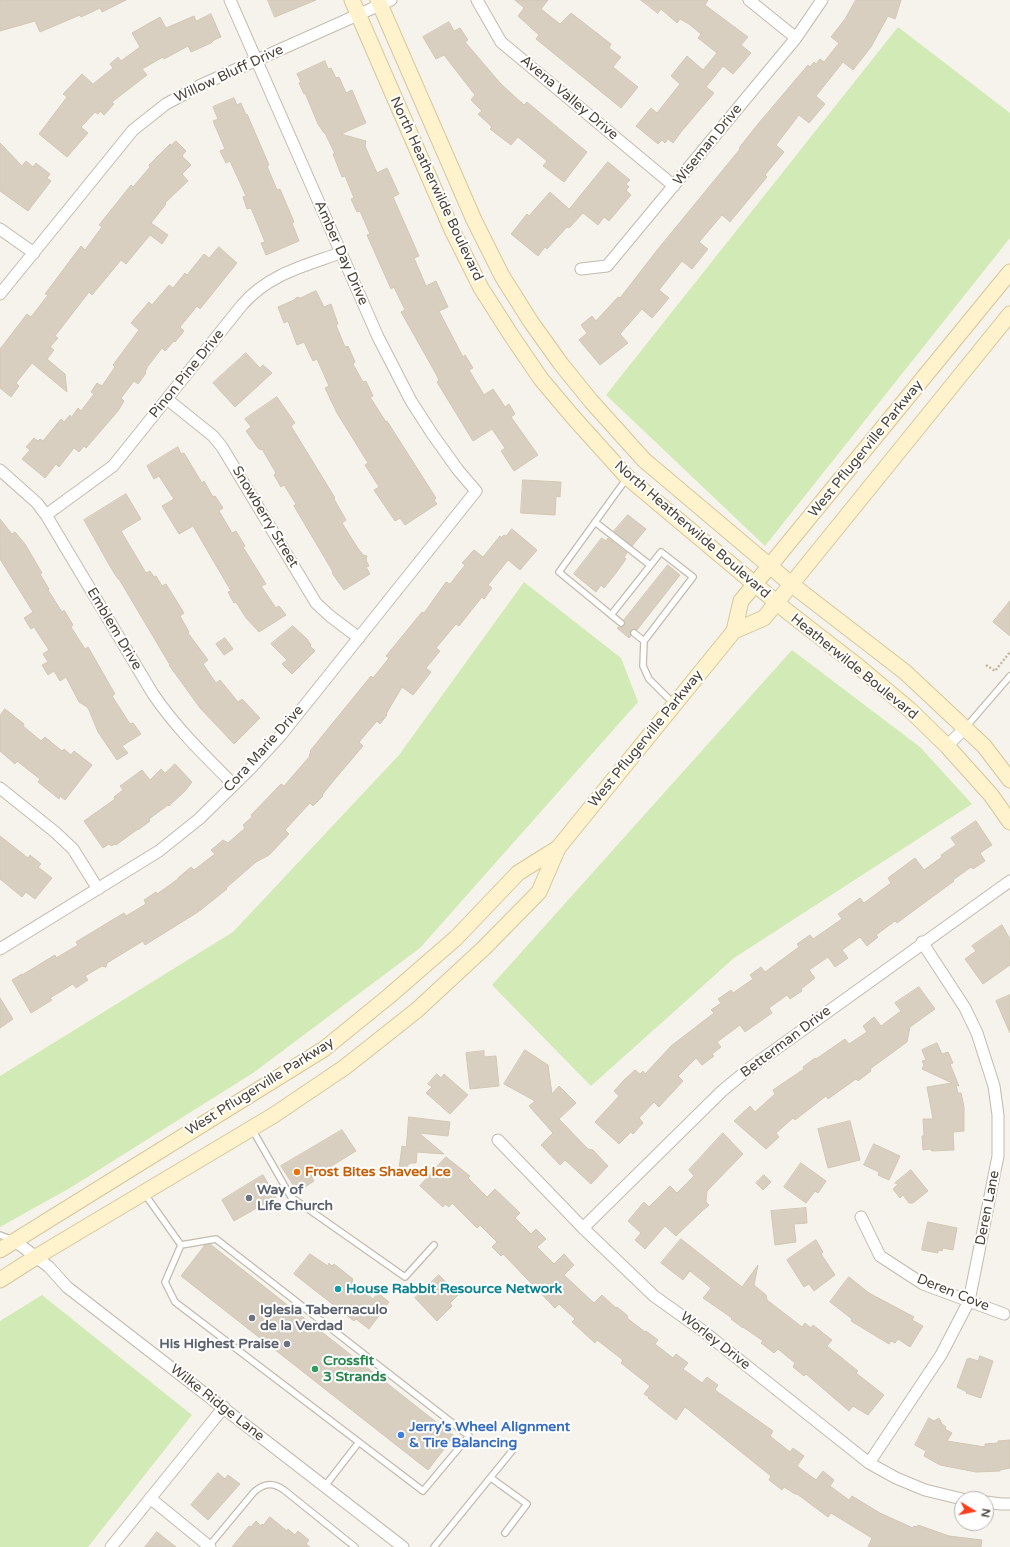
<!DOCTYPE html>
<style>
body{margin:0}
#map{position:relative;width:1010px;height:1547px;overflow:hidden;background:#f6f3ec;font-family:"Varela Round",sans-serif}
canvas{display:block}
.north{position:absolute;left:954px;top:1491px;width:40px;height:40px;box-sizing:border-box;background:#fff;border:1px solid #b7b4b0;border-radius:50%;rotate:100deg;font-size:11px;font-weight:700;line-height:16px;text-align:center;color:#4b4439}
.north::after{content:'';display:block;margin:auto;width:14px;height:18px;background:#fc3f1d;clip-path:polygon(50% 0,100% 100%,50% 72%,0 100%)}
</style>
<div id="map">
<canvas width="1010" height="1547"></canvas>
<div class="north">N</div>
</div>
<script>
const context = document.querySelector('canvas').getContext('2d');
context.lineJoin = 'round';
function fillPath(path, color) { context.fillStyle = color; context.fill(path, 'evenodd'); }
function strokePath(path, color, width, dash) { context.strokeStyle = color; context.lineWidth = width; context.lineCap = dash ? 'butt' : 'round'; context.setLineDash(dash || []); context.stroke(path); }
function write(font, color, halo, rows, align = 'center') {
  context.font = font + ' "Varela Round",sans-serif'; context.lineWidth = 4; context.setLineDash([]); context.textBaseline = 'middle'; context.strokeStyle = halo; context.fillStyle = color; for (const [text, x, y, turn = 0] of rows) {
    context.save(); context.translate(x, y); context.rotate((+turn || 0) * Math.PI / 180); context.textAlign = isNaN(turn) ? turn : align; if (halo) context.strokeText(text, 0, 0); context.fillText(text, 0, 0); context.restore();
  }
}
fillPath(new Path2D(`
 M898,27l112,86v125l-245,308 -159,-151z
 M524,582l97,76 17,44 -218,246 -167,125 -183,115 -70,39v-151l233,-144 166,-177z
 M792,650l128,97 52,57 -238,154 -143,128 -99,-101z
 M42,1295l150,120 -104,132h-88v-226z`), '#d2eab5');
const building = new Path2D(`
 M0,0h126l-24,12 -2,-4 -19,9 -1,-2 -40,17 -5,-11 -35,10z
 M268,0h48l-41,17z
 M515,0h33l-7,9 19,15 11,-11 40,31 -2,4 12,9 -8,10 25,20 -17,21 -85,-69 3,-4 -21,-19 6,-8z
 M641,0h67l-3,5 43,32 -7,8 10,8 -18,21 -10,-8 -17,21 8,6 -33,39 -8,11 -5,-4 -3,4 -3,-3 -4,4 -22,-18 15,-18 6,5 23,-29 -9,-8 16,-20 16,14 14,-17 -19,-15 3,-4 -12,-10 -9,-5 -3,4 -16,-14 -3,4z
 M856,0h45l-6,19 -7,-3 -17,31 -18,23 -10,-8 -27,34 9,8 -16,19 -10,-8 -23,30 8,7 -19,23 2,2 -37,45 -8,-7 -23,27 9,7 -16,20 -10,-8 -23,29 10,8 -11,13 -6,7 -10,-9 -22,25 8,9 -28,22 -21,-25 8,-7 -6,-8 11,-9 4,5 22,-24 2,1 38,-49 82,-100 -1,-1 19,-24 50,-59 2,2 4,-5 2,2 4,-5 4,3 15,-19 -8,-6 14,-18z
 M211,14l10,23 -7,3 -3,3 -20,9 -3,-6 -24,13 -1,-2 -21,12 5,6 -35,27 2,2 -10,11 -4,-4 -2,3 -3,-2 -14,15 7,6 -21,24 -28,-23 28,-37 -4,-3 19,-20 11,10 20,-16 -3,-4 8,-7 3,4 19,-14 -8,-14 28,-16 6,11 28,-12 2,5z
 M449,22l5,9 6,-3 8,12 -3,2 36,42 23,21 3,-3 60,50 -23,30 -21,-16 4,-5 -29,-24 -7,8 -21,-16 2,-2 -14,-13 4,-3 -11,-11 4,-5 -31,-40 -8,4 -13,-22z
 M325,61l3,8 3,-1 5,10 3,-1 7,16 6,-3 14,33 -25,11 25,7 -1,5 12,27 10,-5 12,26 -6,3 26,59 -5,2 12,28 10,-5 12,26 -9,4 24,46 2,-2 8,13 -4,2 15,25 9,-6 12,18 4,-3 6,10 -4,3 27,38 -24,16 -13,-20 4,-3 -13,-19 -19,12 -36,-59 2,-2 -3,-6 -35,-62 4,-2 -11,-23 -3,2 -24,-54 3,-1 -10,-23 -3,1 -6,-13 3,-1 -9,-22 -3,1 -9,-23h2l-10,-21h-1l-6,-9 -13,-31 -1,1 -5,-11 2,-1 -4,-8z
 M234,98l3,7 4,-2 5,12 1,-1 22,51 -2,1 10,24 3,-1 14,33 -2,1 7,18 -33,14 -5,-12 4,-1 -14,-34 -4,1 -4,-12 3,-1 -16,-35 -4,2 -6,-12 5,-2 -12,-28 5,-2 -5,-12z
 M176,141l10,10 -4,5 9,9 -9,9 6,7 -23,22 1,1 -15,19 17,12 -6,9 -12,-9 -24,29 -5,-4 -29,35 -3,-3 -34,44 3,2 -8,9 4,3 -7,9 18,15 2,18 -35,-29 -16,20 3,3 -8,11 -11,-9v-39l27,-35 4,3 17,-22 -3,-1 36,-48 4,4 17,-23 -3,-2 32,-40 2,2 17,-20 -1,-2 21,-21 1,1z
 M0,143l22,23 4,-5 7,6 3,-4 14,11 -3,4 4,3 -23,30 -28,-20z
 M608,162l22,18 -4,4 3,3 -3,3 5,5 -22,26 -5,-4 -6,8 -15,-12 -14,15 -2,-1 -20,22 -2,-2 -7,9 -27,-22 16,-20 2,2 21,-24 19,17z
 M219,247l18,16 -37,46 -3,-3 -17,21 4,4 -9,11 -1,-1 -9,10 -3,-3 -14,18 -3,6 1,1 -8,11 -4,-3 -13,17 3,3 -6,10 -32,37 -2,-2 -5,6 -5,-4 -15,19 -3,-3 -11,14 -23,-19 8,-9 -4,-3 8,-9 4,3 2,-2 3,2 18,-22 3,3 6,-7 1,3 7,-10 3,3 13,-17 -3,-2 6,-9 5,3 13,-19 -2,-2 26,-35 -8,-7 18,-21 3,3 17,-20 4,3 12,-15 2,2 17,-21 5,4z
 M316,291l8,16 7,-3 7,20 -2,1 9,22 3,-1 7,16 -2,2 10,18 3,-1 7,15 -3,1 16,25 1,-1 49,77 -2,2 3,4 -32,21 -5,-7 -5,3 -21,-31 5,-3 -14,-22 3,-2 -31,-50 -12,-25 4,-2 -12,-27 -4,2 -9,-19 -7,3 -9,-24 -4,2 -6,-16 16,-7 3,-3 3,1z
 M246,353l14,15 3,-3 9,8 -37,34 -22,-24z
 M277,397l18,26 -4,3 44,72 -1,1 12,21 -4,3 15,24 6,8 4,1 -1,4 3,6 -3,1 4,7 -26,16 -12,-17 1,-1 -39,-66 2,-2 -12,-19 -3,2 -7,-12 2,-2 -14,-24 -1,1 -3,-2 -12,-17 5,-4 -6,-8z
 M178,447l3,7 3,-1 18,30 2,-2 9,16 2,-1 8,12 -4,3 13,22 4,-2 9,15 -2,1 23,37 -5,2 15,22 3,-2 7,9 -27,17 -13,-14 -10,-16 -2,1 -6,-11 3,-1 -38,-65 -14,8 -17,-28 12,-7 -15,-23 -5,3 -7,-13z
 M523,480l38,2 -1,15 -4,-1 -1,19 -34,-2z
 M126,494l15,25 -20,12 25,42 4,-2 4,6 2,-1 6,10 4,-2 10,16 8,13 -4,3 9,16 -1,1 20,27 -5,4 13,19 4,-3 18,22 4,-3 18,19 -26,26 -34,-36 -31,-43h1l-51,-86h-1l-7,-11 -27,-48z
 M628,515l18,14 -14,17 -18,-15z
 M0,519l12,15 3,-2 10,12 17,29 -2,1 9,15 -1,1 14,22 2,-2 9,15 -2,2 14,22 3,-2 27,47 -3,2 18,28 3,-1 8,11 -19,12 6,7 -11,7 -19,-28 -9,-22 -2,-3 -8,-5 -13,-25 -6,4 -6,-10 -6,4 -6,-10 6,-3 -5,-8 6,-4 -15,-23 -3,2 -7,-11 9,-6 -33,-53z
 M512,529l25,21 -17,20 -12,-10 -20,25 4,3 -8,11 -2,-2 -23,29 -3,-2 -20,24 4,3 -14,17 5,4 -18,23 -11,-8 -16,27 1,1 -7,9 -3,-3 -18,21 4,4 -28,33 -13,16 1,1 -10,10 -3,-3 -25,27 4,4 -20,21 -13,7 -30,26 1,1 -29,23 -53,33 -2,-4 -36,22 -1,4 -4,-1 -17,10 3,4 -12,8 -3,-4 -23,14 2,2 -21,13 -19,-33 10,-6v1l33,-20 1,3 22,-13 -2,-3 33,-20 15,-9 2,3 20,-12 -2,-4 12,-8 1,2 21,-15v-1l13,-11 3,3 21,-16 -4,-4 12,-10 5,3 17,-15 -2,-3 9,-8 -1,-2 30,-31 3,2 26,-30 -1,-1 2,-3 -1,-1 61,-75 2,2 16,-20 -3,-2 36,-44 2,1 22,-31 4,2 15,-19 -3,-2 12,-13 9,7 17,-21 1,2 3,-3 2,1z
 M602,538l4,3 2,-3 19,15 -3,4 2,2 -10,14 -12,15 -3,-3 -5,7 -22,-18z
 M668,565l12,10 -43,55h-6l-1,3 1,3 -2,2 -12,-10 7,-3v-5z
 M1010,601v35l-17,-14z
 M293,626l14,13 4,6 -1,1 5,5 -23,23 -10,-10 5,-4 -16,-16z
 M225,638l8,11 -9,6 -8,-11z
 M5,709l19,15 -1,2 18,15 4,-4 17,14 2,-2 7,6 3,-4 18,14 -27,35 -5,-4 -1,3 -21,-17 2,-3 -23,-18 -2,3 -15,-13v-35z
 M175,764l17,18 -7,9 -16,15 -1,-1 -19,14 1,2 -12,9v-1l-22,16 -1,-1 -4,2 -2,-2 -6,4 -19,-27 31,-22 -1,-2 9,-7 -3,-4 22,-16 8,10 11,-11 4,4z
 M976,821l16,24 -12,8 5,8 -12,8 -2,-2 -18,13 1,1 -57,42 -2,-2 -19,14 2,2 -11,9 -7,-9 -18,13 6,8 -13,9 -7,-10 -19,13 6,8 -14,11 1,2 -12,8 -3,-4 -18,13 3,5 -27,19 -5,-7 -23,17 4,5 -9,7 2,2 -12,9 -6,-7 -18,18 5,5 -24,26 -5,-5 -15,16 4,5 -10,11 -2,-2 -12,12 -24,-22 24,-26 -5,-5 10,-11 11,-10 5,4 3,-3 2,3 26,-28 43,-33 -3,-3 10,-7 -3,-4 13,-9 2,3 20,-14 -3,-4 11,-8 4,5 34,-25 -2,-3 13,-9 3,4 29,-20 -4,-5 22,-16 4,5 27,-20 -3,-5 27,-20 9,12 18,-13 -1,-2 15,-10 -5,-7z
 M0,836l28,22 2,-3 11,9 -3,3 14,11 -17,21 -9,-7 -4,5 -22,-18z
 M1002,925l8,14v26l-27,19 -18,-25 11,-8 -4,-5z
 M919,987l16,22 -25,18 -3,15 -37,27 1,2 -13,10 -2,-2 -28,20 -2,-3 -31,24 -2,-2 -17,15 3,4 -13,12 -32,-28 16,-15 5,6 20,-18 -2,-4 31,-21 -1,-2 12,-9 1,1 29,-20 4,5 18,-12 -4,-6 11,-9 7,9 20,-15 -6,-8z
 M1010,995v38l-14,-32z
 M0,998l13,21 -13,9z
 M937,1043l5,11 6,-2 5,11 -3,1 9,22 -3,-1 2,8h3l3,14v24l-11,1 1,18 -22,1 -2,-2 -7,1 -1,-14h2l-1,-17h10l-6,-32 25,-4 -30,-14 2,-4 -2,-4 4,-1 -4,-10z
 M525,1050l23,15 4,29 7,-8 17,17 -17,16 29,30 5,1 15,16 -17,18 -26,-24 -5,5 -19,-20 12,-12 -24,-27 6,-5 -31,-17z
 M484,1051v6l12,-1 3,30 -29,3 -4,-36z
 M437,1074l4,4 3,-4 24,21 -18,19 -24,-21 6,-6 -4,-3z
 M409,1117l41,5 -2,14 -29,-3 25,21 -27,-2 -1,11h-6l-12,13 4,-30 4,1z
 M850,1121l10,39 -32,8 -10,-39z
 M342,1130l14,21 -44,27 2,3 -15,10 -2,-4 -2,1 -14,-22z
 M723,1133l20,21 -36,37 -1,11 3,3 -8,7 -25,24 -11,-10 -20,23 -10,-9 6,-7 -13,-12 16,-19 5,5 21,-21 7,7 17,-17 -5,-6z
 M874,1144l26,12 -11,24 -11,-5 1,-3 -15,-7z
 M446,1157l24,19 -2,2 19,19 8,-8 25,24 -5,5 16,16 5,-5 10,10 -9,8 17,17 10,-10 10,11 -10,10 30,28 8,-8 14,13 1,-1 11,9 -1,2 18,14 1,-1 12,9 -3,4 18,14 3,-4 12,9 -5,6 19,14 5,-6 11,8 -3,5 58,41 -3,5 20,16 3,-4 11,8 -7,10 19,14 7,-9 11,9 -4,6 19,14 3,-4 28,17 33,15 1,-2 3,1 1,-2 31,11 33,4 -1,7h-113l4,-9 -41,-25 -3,4 -31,-23h-2l-11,-7 -2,3 -13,-10 2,-4 -86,-69 -9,13 -28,-22 1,-1 -5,-3 6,-8 -29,-23 2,-3 -26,-20 -2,3 -23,-21 3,-3 -16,-15 -4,4 -52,-54 -2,2 -9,-9 5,-5 -17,-17 -3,3 -25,-25 -3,4 -4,-3 -2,3 -23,-21z
 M801,1163l25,18 -8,12 -3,-2 -9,12 -22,-16z
 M911,1170l17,21 -15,12h-4l-6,-8 -3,3 -7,-9 5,-5 -3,-1z
 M263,1175l13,22 -42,24 -12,-21z
 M764,1175l7,7 -8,8 -7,-7z
 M806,1208l1,15 -13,1 2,18 -21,3 -4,-34z
 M928,1222l29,6 -4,22 -10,-2 -1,3 -4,-1v3l-16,-3z
 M681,1239l61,48 16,-22 -4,20 12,10 1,5 35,27 3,-4 6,5 2,-3 19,15 -5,6 31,25 -2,2 28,22 -16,20 -15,-9 -4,5 -43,-37 -2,2 -11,-9 2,-4 -17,-14 -4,4 -13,-10 2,-2 -20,-14v1l-12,-9 1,-1 -29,-20 8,-10 -21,-17 -7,9 -22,-17z
 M816,1240l7,12 -2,2 14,21 -21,16 -5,-7 -5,3 -17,-27z
 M210,1244l244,192 -26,34 -247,-194 24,-31z
 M310,1254l18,12 1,-3 3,3 2,-2 19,15 -1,2 21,18 5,-6 11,9 -20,27 -13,-10 -2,2 -60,-47z
 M439,1275l19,20 -8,8 2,3 -15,15 -22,-23z
 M849,1277l20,16 45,24 -2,3 11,6 -13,21 -12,-8 -3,4 -4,-2 -2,3 -38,-23 1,-2 -22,-17z
 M980,1356l13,5 -12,37 -15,-5 1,-1 -10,-5 10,-28h2v-1l9,3z
 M929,1418l5,3 5,-3 3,6 4,3 -1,2 7,4 -5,8 38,6v-3l13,-1v-2l12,-1v28l-10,2v1l-24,1 -36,-7 -16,-9 2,-5 -11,-6z
 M218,1473l7,6 3,-4 12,9 -32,36 -17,-15z
 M270,1517l17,14 1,-2 7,6 3,-4 11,9 -3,4 4,3h-78l17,-21 2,1 5,-6 5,5 1,-2 1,1z
 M157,1532l19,15h-31z`);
fillPath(building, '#d8cfc1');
strokePath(building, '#d3c7b4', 1);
const service = new Path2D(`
 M595,522l55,43
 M611,615l50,-63 32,25 -49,64
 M621,623l-62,-51 68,-94
 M634,633l10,8 -1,25 6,13 25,25
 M966,727l44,-51
 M252,1129l39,68 114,80 29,-32
 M144,1193l37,52 35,-6 253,197 -46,55 -248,-189 -10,-20 16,-37
 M0,1235l13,5
 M491,1478l36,26 -22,29
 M325,1486l34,-44
 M209,1546l45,-54c10,-9 19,-10 30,-2l71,57
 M434,1547l78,-96`);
const minor = new Path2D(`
 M477,0l24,42 173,144
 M749,0l47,38
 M0,229l34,24
 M581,269l26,-3 189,-228 26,-38
 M0,294l133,-164 33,-26 35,-19 190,-85
 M167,399l46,37 9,11 94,156 14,13 29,22
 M0,470l37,33 9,12 107,179c24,35 51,61 81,91
 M46,515l67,-49 129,-161c27,-31 62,-39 98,-52
 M947,746l18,-18
 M0,788l55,44 18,17 25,40
 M0,949l159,-98 40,-32 51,-50 31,-34 195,-244 -18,-21 -25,-35 -22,-34 -33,-64 -148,-337
 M498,1140l85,88 71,68 49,35 166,132 27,15 29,12 37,9
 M861,1217l19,39 43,28 81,30
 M583,1228l139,-137 29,-24 259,-186
 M15,1241l34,26 18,20 336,260
 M869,1463l72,-108 28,-54 29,-145v-41l-4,-29 -17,-53 -12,-25 -43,-66
 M150,1498l60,49
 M986,1502l15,2h9
 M111,1547l113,-140`);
const secondary = new Path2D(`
 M352,0l100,230 29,58 30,47 30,44 32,38 54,60 161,135 71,55 51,43 37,36 44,49 19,27
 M378,0l96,220 28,56 29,46 30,42 30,37 53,59 147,124 114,88 79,74 26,34
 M734,631l30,-13 246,-304
 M0,1250l324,-201 64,-52 68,-59 62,-65 40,-25
 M0,1280l36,-23 238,-142 71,-48 72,-57 67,-62 55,-56 19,-44 176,-217 7,-30 269,-329`);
strokePath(service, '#c2bbae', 8);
strokePath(minor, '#c2bbae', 13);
strokePath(secondary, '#d6c79b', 17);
strokePath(new Path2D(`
 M986,665l9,6 15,-19`), '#c4b79f', 2.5, [2, 2]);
strokePath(service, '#fff', 5.5);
strokePath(minor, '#fff', 11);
strokePath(secondary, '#fff3cd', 15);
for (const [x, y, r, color] of [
 [297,1172,4,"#e8710a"],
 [249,1198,4,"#6b7280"],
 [338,1289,4,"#0f9aa8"],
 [252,1318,4,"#6b7280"],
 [287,1344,4,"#6b7280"],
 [315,1369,4,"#2e9e5b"],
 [401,1435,4,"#3f7fe0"]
]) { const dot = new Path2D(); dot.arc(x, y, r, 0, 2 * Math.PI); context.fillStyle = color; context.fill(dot); strokePath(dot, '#fff', 1.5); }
write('14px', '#4b4439', '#fff', [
 ["Willow Bluff Drive",229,74,-25],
 ["Avena Valley Drive",569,98,40],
 ["Wiseman Drive",708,145,-51],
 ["North Heatherwilde Boulevard",436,189,65],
 ["Amber Day Drive",341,253,66],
 ["Pinon Pine Drive",187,374,-51],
 ["West Pflugerville Parkway",866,449,-51],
 ["Snowberry Street",265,517,59],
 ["North Heatherwilde Boulevard",692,530,41],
 ["Emblem Drive",114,629,59],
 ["Heatherwilde Boulevard",854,667,39],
 ["West Pflugerville Parkway",646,739,-51],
 ["Cora Marie Drive",264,749,-48],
 ["Betterman Drive",786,1042,-37],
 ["West Pflugerville Parkway",260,1087,-32],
 ["Deren Lane",988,1208,-79],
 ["Deren Cove",953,1293,22],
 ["Worley Drive",715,1341,38],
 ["Wilke Ridge Lane",217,1403,38]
]);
write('bold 14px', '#c56008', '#fff', [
 ["Frost Bites Shaved Ice",305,1172]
], 'left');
write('bold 14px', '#5b616d', '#fff', [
 ["Way of",257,1190],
 ["Life Church",257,1206],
 ["Iglesia Tabernaculo",260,1310],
 ["de la Verdad",260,1326],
 ["His Highest Praise",279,1344,"right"]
], 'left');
write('bold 14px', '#0d838f', '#fff', [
 ["House Rabbit Resource Network",346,1289]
], 'left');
write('bold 14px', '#27864d', '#fff', [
 ["Crossfit",323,1361],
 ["3 Strands",323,1377]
], 'left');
write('bold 14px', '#366cbe', '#fff', [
 ["Jerry's Wheel Alignment",409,1427],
 ["& Tire Balancing",409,1443]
], 'left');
</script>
